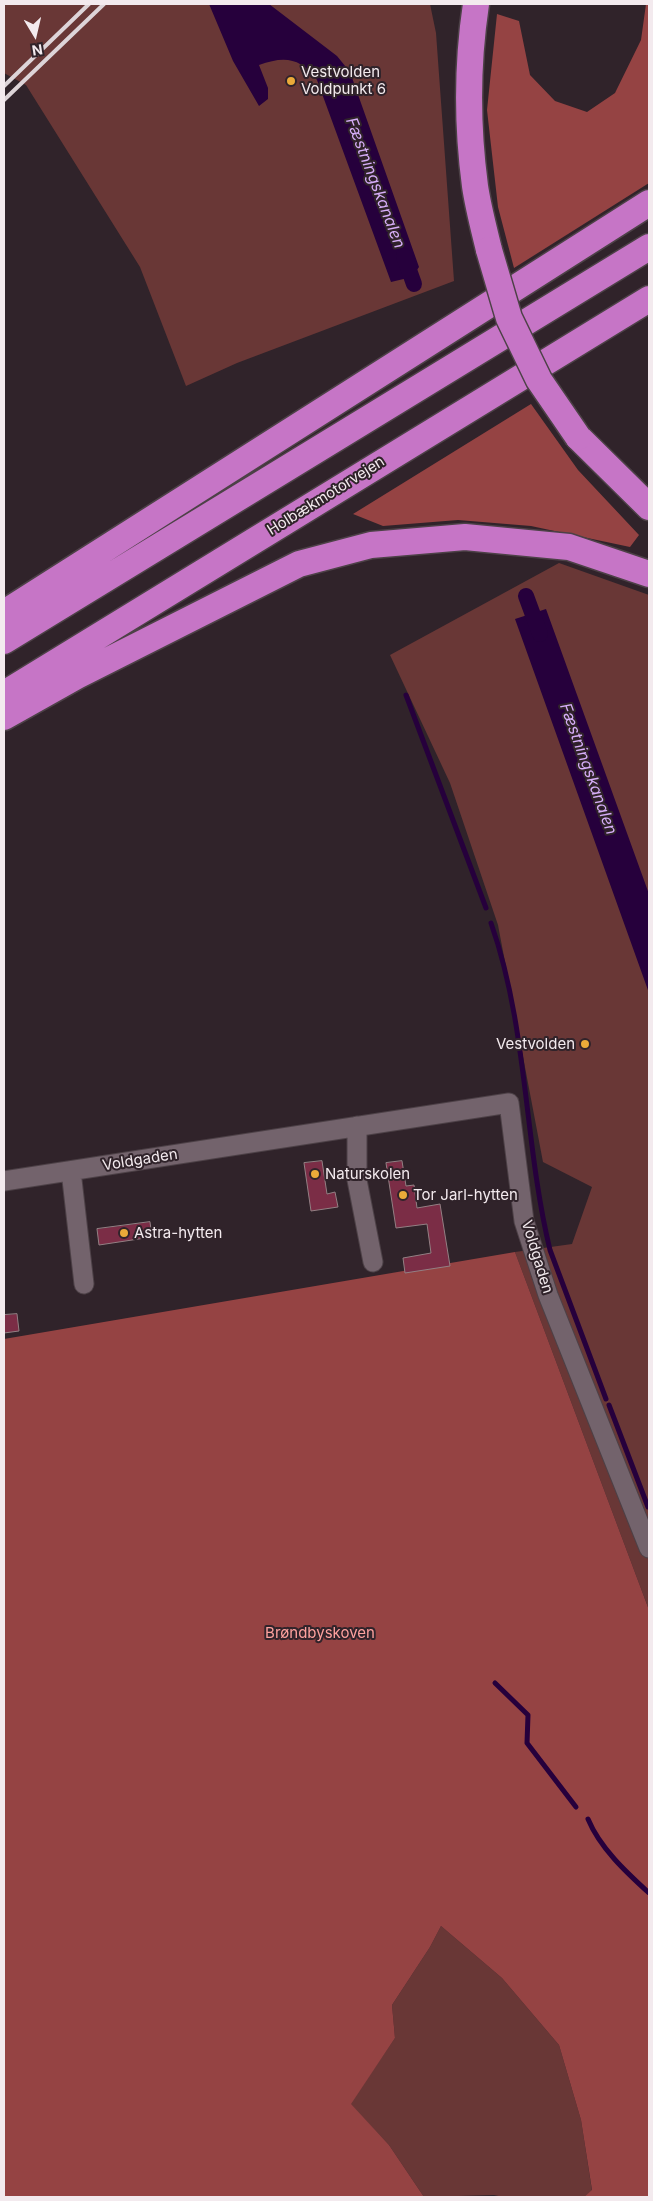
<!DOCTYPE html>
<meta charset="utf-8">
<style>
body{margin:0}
#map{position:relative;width:653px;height:2201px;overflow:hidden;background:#30232a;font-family:Inter,sans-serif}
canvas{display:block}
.frame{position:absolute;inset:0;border:5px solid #f3eaee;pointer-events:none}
.north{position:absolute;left:10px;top:10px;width:50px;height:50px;-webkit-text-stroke:4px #30232a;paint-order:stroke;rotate:171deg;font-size:14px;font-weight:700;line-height:20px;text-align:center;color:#f3eaee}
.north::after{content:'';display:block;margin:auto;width:18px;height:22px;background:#f3eaee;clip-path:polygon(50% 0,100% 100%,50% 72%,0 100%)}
</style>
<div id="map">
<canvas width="653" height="2201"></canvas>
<div class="frame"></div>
<div class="north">N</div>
</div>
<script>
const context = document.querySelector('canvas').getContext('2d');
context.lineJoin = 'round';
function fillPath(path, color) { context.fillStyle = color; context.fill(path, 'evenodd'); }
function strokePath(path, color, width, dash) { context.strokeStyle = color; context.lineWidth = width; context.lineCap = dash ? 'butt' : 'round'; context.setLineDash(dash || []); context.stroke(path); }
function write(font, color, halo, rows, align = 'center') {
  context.font = font + ' Inter,sans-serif'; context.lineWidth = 4; context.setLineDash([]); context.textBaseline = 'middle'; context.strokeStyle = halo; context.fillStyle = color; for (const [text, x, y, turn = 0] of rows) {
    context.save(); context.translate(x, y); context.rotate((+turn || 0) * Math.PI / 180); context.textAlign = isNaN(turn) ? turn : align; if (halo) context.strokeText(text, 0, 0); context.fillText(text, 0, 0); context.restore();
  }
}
fillPath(new Path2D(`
 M4,4h426l6,29 18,248 -217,82 -51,23 -46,-119 -114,-182 -22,-12z
 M559,563l90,32v1015l-134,-358 57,-8 20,-57 -49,-25 -45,-237 -48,-142 -60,-128z
 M441,1926l61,52 57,67 22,75 11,71 -8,6h-81l-9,-2 -70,2 -35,-52 -39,-41 45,-66 -3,-33 38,-58z`), '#693736');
fillPath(new Path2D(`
 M646,4h3v179l-135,85 -16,-61 -11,-97 10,-96 22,7 11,54 25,26 32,11 28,-19 26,-53z
 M531,404l47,66 61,65 -9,12 -99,-21 -73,-6 -75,6 -30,-12z
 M515,1252l134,358v587h-65l8,-7 -11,-70 -22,-75 -57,-67 -61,-52 -11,21 -38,58 3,33 -44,66 38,41 35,52h-420v-858z`), '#954343');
fillPath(new Path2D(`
 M209,4h60l68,52 13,16 69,195 -7,10 -21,5 -74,-202c-17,-23 -33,-24 -58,-15l9,23v11l-9,7 -26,-45z
 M546,609l103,285v99l-134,-374z`), '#26003c');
strokePath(new Path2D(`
 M406,695l80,213
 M491,923c37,105 33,220 59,327l56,149
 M609,1405l39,102
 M495,1683l33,32 -1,28 49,64
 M588,1819c12,29 38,53 61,74`), '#26003c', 5);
strokePath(new Path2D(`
 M404,256l10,28
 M526,596l14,38`), '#26003c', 16);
const building = new Path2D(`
 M322,1161l5,33 8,-2 3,15 -27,4 -7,-48z
 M402,1161l4,25 8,-1 3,23 23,-4 10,62 -45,7 -2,-15 28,-5 -4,-29 -31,4 -10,-65z
 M150,1222l2,15 -53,8 -2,-16z
 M17,1314l2,17 -15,2v-18z`);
fillPath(building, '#7b2d46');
strokePath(building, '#938084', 1);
const minor = new Path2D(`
 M357,1126v54l16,82
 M71,1171l13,113
 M4,1181l505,-78 15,118 24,74 101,253`);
const highway = new Path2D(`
 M476,4c-9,60 -9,122 -1,182 3,21 9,43 14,64
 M578,437l71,70
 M4,613l645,-410
 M4,641l645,-394
 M4,694l645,-395
 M4,717l73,-41 222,-112 72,-19 94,-8 104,10 80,27`);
strokePath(minor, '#4d4147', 21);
strokePath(highway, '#4d4147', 29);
strokePath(minor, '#73636c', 19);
strokePath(highway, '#c675c6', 26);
strokePath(new Path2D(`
 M4,86l85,-82
 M4,100l100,-96`), '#ddd4d8', 4);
const highwayBridge = new Path2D(`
 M489,250l20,68 30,62 39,57`);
strokePath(highwayBridge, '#4d4147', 29, []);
strokePath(highwayBridge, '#c675c6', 26);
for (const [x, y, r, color] of [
 [291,81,5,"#ebaa39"],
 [585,1044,5,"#ebaa39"],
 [315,1174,5,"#ebaa39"],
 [403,1195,5,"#ebaa39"],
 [124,1233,5,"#ebaa39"]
]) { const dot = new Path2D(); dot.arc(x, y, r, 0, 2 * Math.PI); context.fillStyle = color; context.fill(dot); strokePath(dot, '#30232a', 2); }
write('15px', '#f3eaee', '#30232a', [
 ["Vestvolden",301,72],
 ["Voldpunkt 6",301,89],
 ["Vestvolden",575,1044,"right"],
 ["Naturskolen",325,1174],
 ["Tor Jarl-hytten",413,1195],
 ["Astra-hytten",134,1233]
], 'left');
write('15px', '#f3eaee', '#30232a', [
 ["Holbækmotorvejen",326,496,-32],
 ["Voldgaden",140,1160,-9],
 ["Voldgaden",537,1257,73]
]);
write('15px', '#fea19e', '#30232a', [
 ["Brøndbyskoven",320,1633]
]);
write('italic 16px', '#d6adf8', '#30232a', [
 ["Fæstningskanalen",375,183,69],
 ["Fæstningskanalen",588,769,70]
]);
</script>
